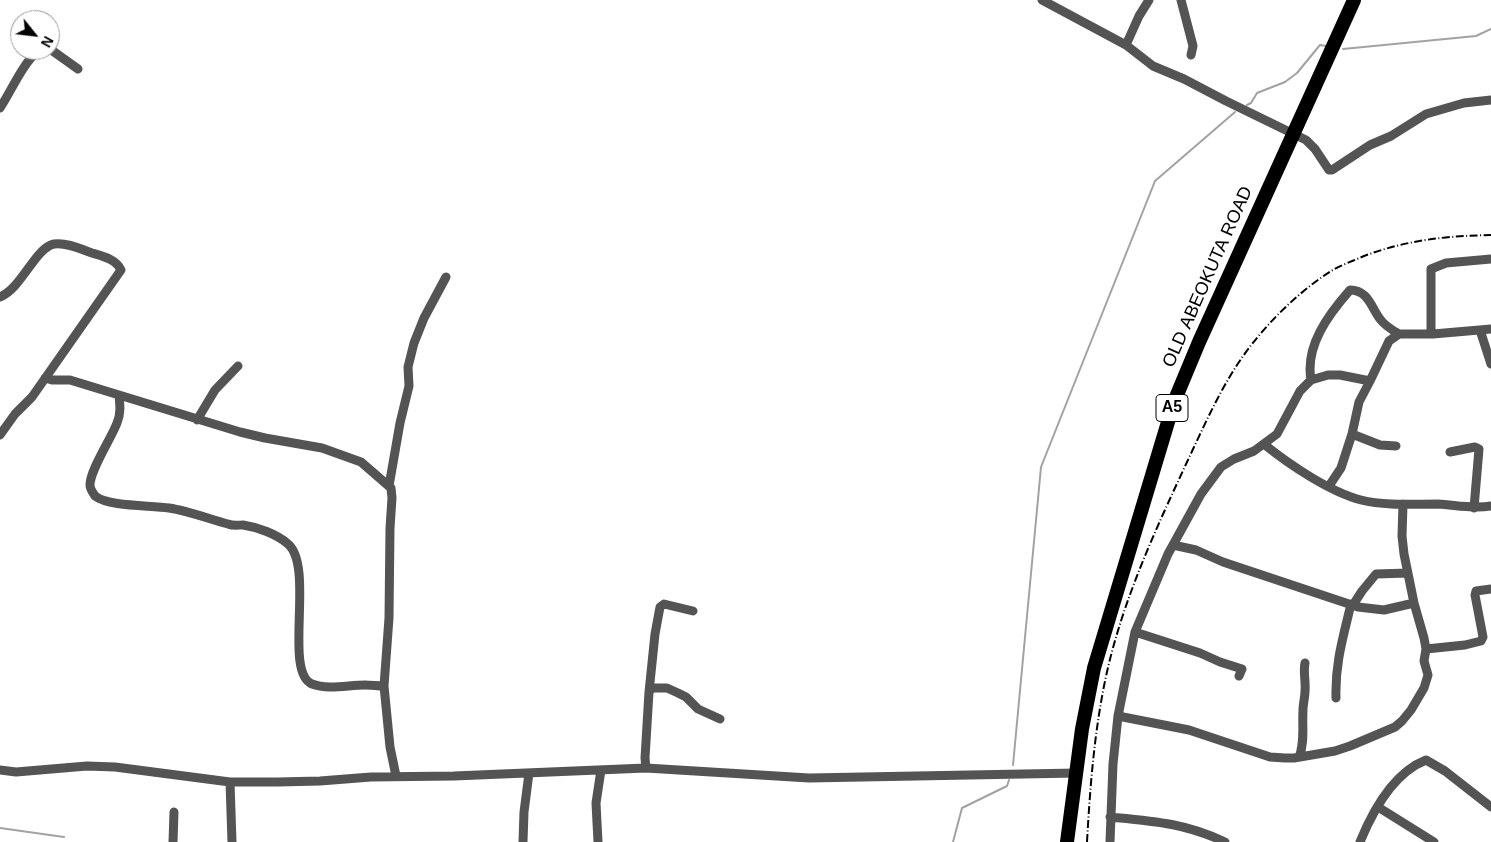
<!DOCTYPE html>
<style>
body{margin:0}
#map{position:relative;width:1491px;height:842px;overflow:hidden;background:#fff;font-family:Arial,sans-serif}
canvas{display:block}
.north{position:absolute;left:10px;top:10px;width:50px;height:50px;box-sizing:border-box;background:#fff;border:1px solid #999;border-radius:50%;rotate:119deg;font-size:14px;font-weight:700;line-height:20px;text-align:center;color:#000}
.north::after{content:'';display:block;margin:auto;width:18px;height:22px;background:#000;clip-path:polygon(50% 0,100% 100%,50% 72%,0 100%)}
</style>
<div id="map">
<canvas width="1491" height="842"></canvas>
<div class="north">N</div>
</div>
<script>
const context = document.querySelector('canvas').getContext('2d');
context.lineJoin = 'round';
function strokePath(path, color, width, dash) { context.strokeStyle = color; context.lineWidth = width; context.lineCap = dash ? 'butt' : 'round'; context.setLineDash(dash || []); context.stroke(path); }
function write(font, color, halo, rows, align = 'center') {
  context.font = font + ' Arial,sans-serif'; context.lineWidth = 5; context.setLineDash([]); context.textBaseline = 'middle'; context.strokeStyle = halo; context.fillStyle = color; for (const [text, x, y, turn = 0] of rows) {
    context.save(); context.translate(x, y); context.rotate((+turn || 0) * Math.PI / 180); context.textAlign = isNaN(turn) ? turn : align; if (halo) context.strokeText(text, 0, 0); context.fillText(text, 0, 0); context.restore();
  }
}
strokePath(new Path2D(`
 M1343,49l133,-13 15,-7
 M1247,105l4,-2 6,-10 28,-11 12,-9 23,-28 6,1
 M1013,765l28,-298 114,-286 80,-69
 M0,828l64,9
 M953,842l9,-34 45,-22 2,-6`), '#a2a2a2', 2);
strokePath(new Path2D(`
 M1042,0l84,45 27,21 31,13 42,22 80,39 9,9 14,21h3l38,-25 21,-9 35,-22 38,-11 27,-3
 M1181,0l12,46 -2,9
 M1126,45l13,-29 10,-16
 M50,49l28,20
 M0,108c12,-18 22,-44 39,-58
 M0,297c22,-9 35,-49 54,-53 12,-2 27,5 38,9 10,3 24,6 29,17l-89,127 -17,17 -15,21
 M1480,330l11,34
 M1431,334v-65l15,-6 45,-4
 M45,378l7,2h18l170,52 25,6 57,10 39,14 30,26 1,10 -2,30 -1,90 -5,68 6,61 6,29
 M1311,380c-6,-34 17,-65 39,-90 18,0 21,17 30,29 5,7 12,11 19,15
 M119,396c1,9 2,18 -2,27 -6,16 -27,47 -27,62 0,4 3,8 5,11 14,11 56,9 74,12 20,3 40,11 59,16 5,2 10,1 15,1 14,2 34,9 45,19 27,23 -5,128 24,140 16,6 36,1 53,1 6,0 13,1 19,1
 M197,420l18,-30 23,-24
 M1352,434l28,11 16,1
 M1265,445c25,20 65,47 96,55 24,6 52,4 77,4 18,1 34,5 53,2
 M1450,452l25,-5 4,2 -5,59
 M389,486l11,-63 9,-37 -1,-19 6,-24 10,-25 22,-41
 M1329,486l12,-18 11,-34 7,-32 11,-21
 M1173,545l23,5 27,12 135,45 26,3 30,-7
 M1353,605l9,-14 14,-17 32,-1
 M1135,632l65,21 20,9 22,7 -3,7
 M1426,649l39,-4 16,-4 2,-4 -8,-42 1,-4 15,-2
 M649,692l6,-58 5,-27 4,-3 29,7
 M1336,698c-1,-35 7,-60 15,-94
 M1118,716l71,14 81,27 15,1h9l41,-7 15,-5 45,-19 7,-6 9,-11 13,-22 4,-13 -4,-14 2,-12 -2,-11 -10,-35 -10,-49 -2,-18 1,-32
 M1299,757c6,-14 3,-31 4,-47 0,-6 2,-13 2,-19 1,-10 -2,-18 0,-28
 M646,768l-1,-10 4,-66 3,-4h15l11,5 8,4 12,12 22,10
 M0,770l16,2 71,-6 28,1 115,15h48l42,-1 51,-4 83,-1 192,-8 163,10 268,-5
 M230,782l2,60
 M1378,807l56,35
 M1110,817c43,4 75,6 115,25
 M173,842l1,-30
 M523,842l1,-30 5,-39
 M598,842l-2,-39 5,-33
 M1110,842l3,-78 5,-48 17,-84 33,-78 33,-60 20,-27 13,-8 20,-8 23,-17 23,-43 11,-11 17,-5h12l30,6 19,-40 10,-7h34l58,-5
 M1360,842c13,-32 33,-69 66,-82l19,11 46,36`), '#545454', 9);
strokePath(new Path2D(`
 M1067,842l15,-113 12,-61 80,-266 25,-60 155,-342`), '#000', 14);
strokePath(new Path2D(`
 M1087,842c3,-54 7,-107 18,-161 16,-77 49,-148 82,-219 18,-38 36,-80 62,-114 22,-29 51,-57 82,-77 10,-6 22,-10 33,-15 43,-16 81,-20 127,-21`), '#000', 2, [8, 2.5, 1, 2.5]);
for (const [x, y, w] of [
 [1172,408,32]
]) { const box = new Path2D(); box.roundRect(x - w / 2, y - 13.5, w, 27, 4); context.fillStyle = '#fff'; context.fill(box); strokePath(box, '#000', 1); }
write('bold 16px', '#000', null, [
 ["A5",1172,408]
]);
write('18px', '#000', '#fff', [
 ["OLD ABEOKUTA ROAD",1208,277,-66]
]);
</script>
